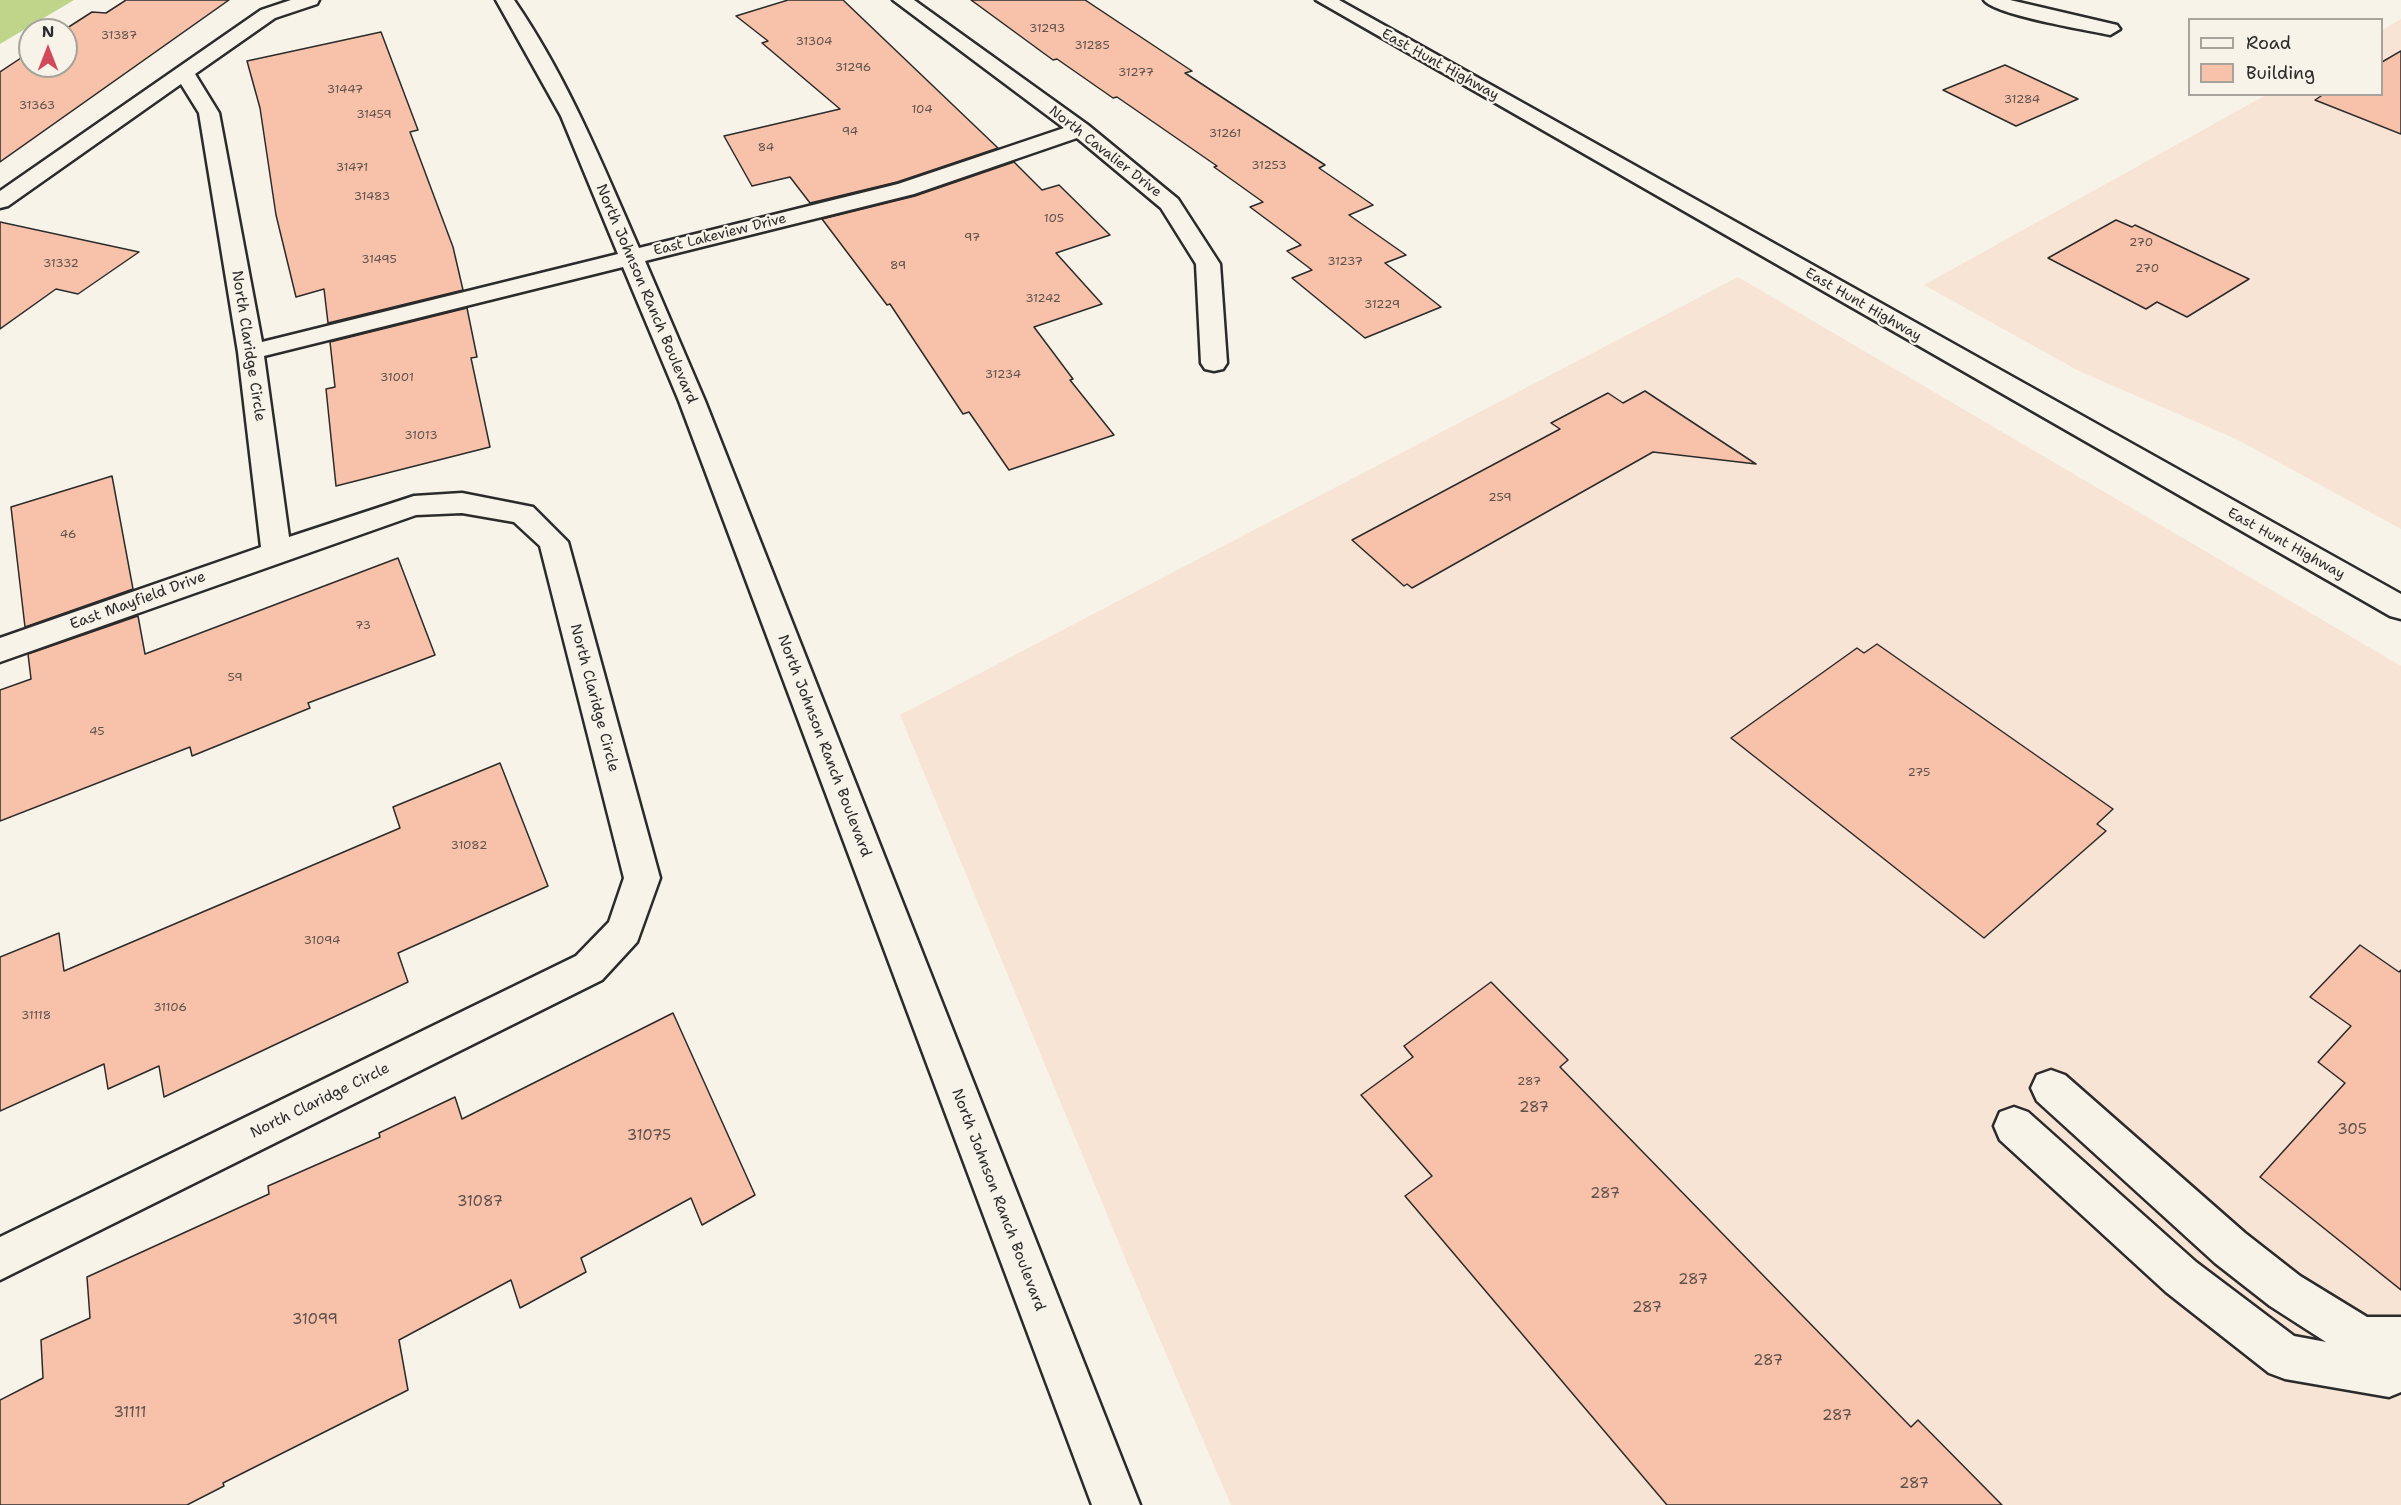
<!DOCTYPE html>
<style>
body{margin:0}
#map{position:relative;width:2401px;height:1505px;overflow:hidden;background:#f7f3e8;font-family:"Shantell Sans",sans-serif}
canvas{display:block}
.legend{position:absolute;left:2188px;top:18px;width:195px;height:78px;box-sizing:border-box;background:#f7f3e8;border:2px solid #a5a39c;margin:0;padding:8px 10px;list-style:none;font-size:18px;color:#2b2b2b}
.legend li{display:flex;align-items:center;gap:12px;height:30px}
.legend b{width:30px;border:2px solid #a5a39c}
.north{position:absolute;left:18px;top:18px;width:60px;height:60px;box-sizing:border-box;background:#f7f3e8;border:2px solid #a5a39c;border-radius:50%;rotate:0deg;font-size:16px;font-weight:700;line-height:24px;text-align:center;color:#2b2b2b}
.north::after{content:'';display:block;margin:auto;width:21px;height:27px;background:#d1495b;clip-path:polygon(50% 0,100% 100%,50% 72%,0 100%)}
</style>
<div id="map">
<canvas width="2401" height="1505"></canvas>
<ul class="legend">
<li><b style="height:8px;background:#f7f3e8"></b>Road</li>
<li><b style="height:16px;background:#f8c2aa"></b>Building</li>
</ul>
<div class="north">N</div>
</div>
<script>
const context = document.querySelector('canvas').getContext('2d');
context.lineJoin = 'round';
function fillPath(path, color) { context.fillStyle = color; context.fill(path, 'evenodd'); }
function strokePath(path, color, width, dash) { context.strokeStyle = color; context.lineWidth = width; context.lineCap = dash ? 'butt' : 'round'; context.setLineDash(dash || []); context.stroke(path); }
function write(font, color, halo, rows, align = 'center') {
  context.font = font + ' "Shantell Sans",sans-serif'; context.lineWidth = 4.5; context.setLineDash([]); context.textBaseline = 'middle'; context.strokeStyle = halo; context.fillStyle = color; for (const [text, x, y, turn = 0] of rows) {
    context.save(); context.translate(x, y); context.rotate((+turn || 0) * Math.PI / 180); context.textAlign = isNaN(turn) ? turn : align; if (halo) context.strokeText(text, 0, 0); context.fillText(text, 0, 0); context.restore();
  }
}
fillPath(new Path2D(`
 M2401,19v510l-163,-89 -159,-69 -155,-86 342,-190 116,-1v-64z
 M1738,277l663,389v839h-1170l-98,-228 -233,-562z`), '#f7e4d5');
fillPath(new Path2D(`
 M0,0h74l-74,44z`), '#bfd58a');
const building = new Path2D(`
 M126,0h103l-229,162v-90l30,-20v14h36l-2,-36 28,-18 14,1z
 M788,0h55l155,148 -101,34 -87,21 -20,-26 -38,9 -28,-50 116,-27 -78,-66 6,-2 -32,-25z
 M971,0h114l107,71 -7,2 140,92 -6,3 54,37 -24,10 57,40 -21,8 56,44 -76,31 -73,-60 20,-8 -25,-19 14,-6 -51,-38 13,-5 -49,-35 3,-1 -100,-69 -4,1 -56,-39 -4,1z
 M381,32l37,98 -8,2 43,115 10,43 -135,33 -4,-34 -28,8 -20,-82 -16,-107 -13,-47z
 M2401,51v83l-86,-34 9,-6h58v-32z
 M2005,65l73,34 -62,27 -73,-36z
 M1014,162l28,28 17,-5 51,50 -54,18 46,51 -68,23 39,52 -3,1 44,55 -105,35 -40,-58 -6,2 -73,-110 -3,1 -65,-86 93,-23z
 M2116,220l16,7 3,-2 114,54 -62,38 -30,-15 -11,7 -98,-51z
 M0,222l139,30 -61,42 -22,-5 -56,40z
 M467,308l10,49 -6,1 19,89 -154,39 -10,-97 9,-2 -5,-45z
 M1645,391l111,73 -103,-12 -241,136 -5,-4 -3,2 -52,-46 208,-111 -9,-6 57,-30 15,10z
 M112,476l21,113 -108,38 -14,-120z
 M398,558l37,97 -127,48 2,5 -118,48 -2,-9 -190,74v-131l31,-11 -3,-25 110,-38 7,38z
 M1877,644l236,165 -16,15 9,7 -122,107 -253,-200 126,-90 7,5z
 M500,763l48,123 -150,67 10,29 -244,115 -5,-31 -51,23 -4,-25 -104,47v-154l59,-24 5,38 336,-143 -7,-21z
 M2360,945l39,27 2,-2v320l-141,-113 85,-94 -27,-21 33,-36 -41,-29z
 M1491,982l77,78 -8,7 351,360 7,-7 84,85h-335l-262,-309 27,-20 -71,-81 52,-38 -9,-11z
 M673,1013l82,182 -53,30 -11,-27 -110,60 5,14 -66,36 -9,-28 -112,60 9,50 -185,93 1,3 -37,19h-187v-105l43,-22 -2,-38 49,-22 -3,-41 182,-83 -1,-8 112,-49 -1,-4 76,-36 7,22z`);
fillPath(building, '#f8c2aa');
strokePath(building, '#2b2b2b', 1.5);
const service = new Path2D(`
 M2051,1070l14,5 180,158 55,43 67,41h34v75l-12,5 -104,-18 -16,-6 -103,-81 -166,-152 -6,-14 6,-14 14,-5 14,5 168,150 98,74 32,6 -56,-36 -55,-43 -178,-162 -6,-13 6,-13z`);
const minor = new Path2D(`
 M291,0h28l-2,4 -42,14 -80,56 24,39 43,229 356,-88 -57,-138 -65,-116h18c53,77 88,163 125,248l259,-64 166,-56 -171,-128h21l174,125 90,74 42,65 7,99 -4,6 -9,2 -9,-2 -4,-6 -5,-99 -35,-56 -84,-70 -163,56 -269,67 60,140 435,1104h-48l-413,-1104 -56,-134 -359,89 25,181 125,-41 48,-3 71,14 35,35 92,336 -23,64 -35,38 -602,300v-43l576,-281 33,-34 15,-44 -84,-332 -26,-24 -52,-9 -46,2 -416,147v-24l261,-91 -23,-195 -39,-239 -18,-29 -173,122 -8,2v-17l261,-181z
 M1984,0h26l107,25 3,4 -10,6c-22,-5 -116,-20 -126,-35z`);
const primary = new Path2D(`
 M1316,0h23l1062,594v25l-11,-3z`);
strokePath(service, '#2b2b2b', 5);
strokePath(minor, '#2b2b2b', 5);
strokePath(primary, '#2b2b2b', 5);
fillPath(service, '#f7f3e8');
fillPath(minor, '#f7f3e8');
fillPath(primary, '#f7f3e8');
write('12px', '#5e514b', null, [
 ["31293",1047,29],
 ["31387",119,36],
 ["31304",814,42],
 ["31285",1092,46],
 ["31296",853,68],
 ["31277",1136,73],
 ["31447",345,90],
 ["31284",2022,100],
 ["31363",37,106],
 ["104",922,110],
 ["31459",374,115],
 ["94",850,132],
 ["31261",1225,134],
 ["84",766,148],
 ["31253",1269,166],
 ["31471",352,168],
 ["31483",372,197],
 ["105",1054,219],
 ["97",972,238],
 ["270",2141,243],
 ["31495",379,260],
 ["31237",1345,262],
 ["31332",61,264],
 ["89",898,266],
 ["270",2147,269],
 ["31242",1043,299],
 ["31229",1382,305],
 ["31234",1003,375],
 ["31001",397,378],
 ["31013",421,436],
 ["259",1500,498],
 ["46",68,535],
 ["73",363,626],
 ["59",235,678],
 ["45",97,732],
 ["275",1919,773],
 ["31082",469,846],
 ["31094",322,941],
 ["31106",170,1008],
 ["31118",36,1016],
 ["287",1529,1082]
]);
write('14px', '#2b2b2b', '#f7f3e8', [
 ["East Hunt Highway",1440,65,29],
 ["North Cavalier Drive",1105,152,38],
 ["East Lakeview Drive",720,235,-14],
 ["East Hunt Highway",1863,305,30],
 ["East Hunt Highway",2286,544,29]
]);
write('15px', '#2b2b2b', '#f7f3e8', [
 ["North Johnson Ranch Boulevard",646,294,67],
 ["North Claridge Circle",248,346,81],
 ["East Mayfield Drive",138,601,-20],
 ["North Claridge Circle",594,698,75],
 ["North Johnson Ranch Boulevard",824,746,69],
 ["North Claridge Circle",320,1101,-26],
 ["North Johnson Ranch Boulevard",998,1200,69]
]);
write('15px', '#5e514b', null, [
 ["287",1534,1108],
 ["305",2352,1130],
 ["31075",649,1136],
 ["287",1605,1194],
 ["31087",480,1202],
 ["287",1693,1280],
 ["287",1647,1308],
 ["31099",315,1320],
 ["287",1768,1361],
 ["31111",130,1413],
 ["287",1837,1416],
 ["287",1914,1484]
]);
</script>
